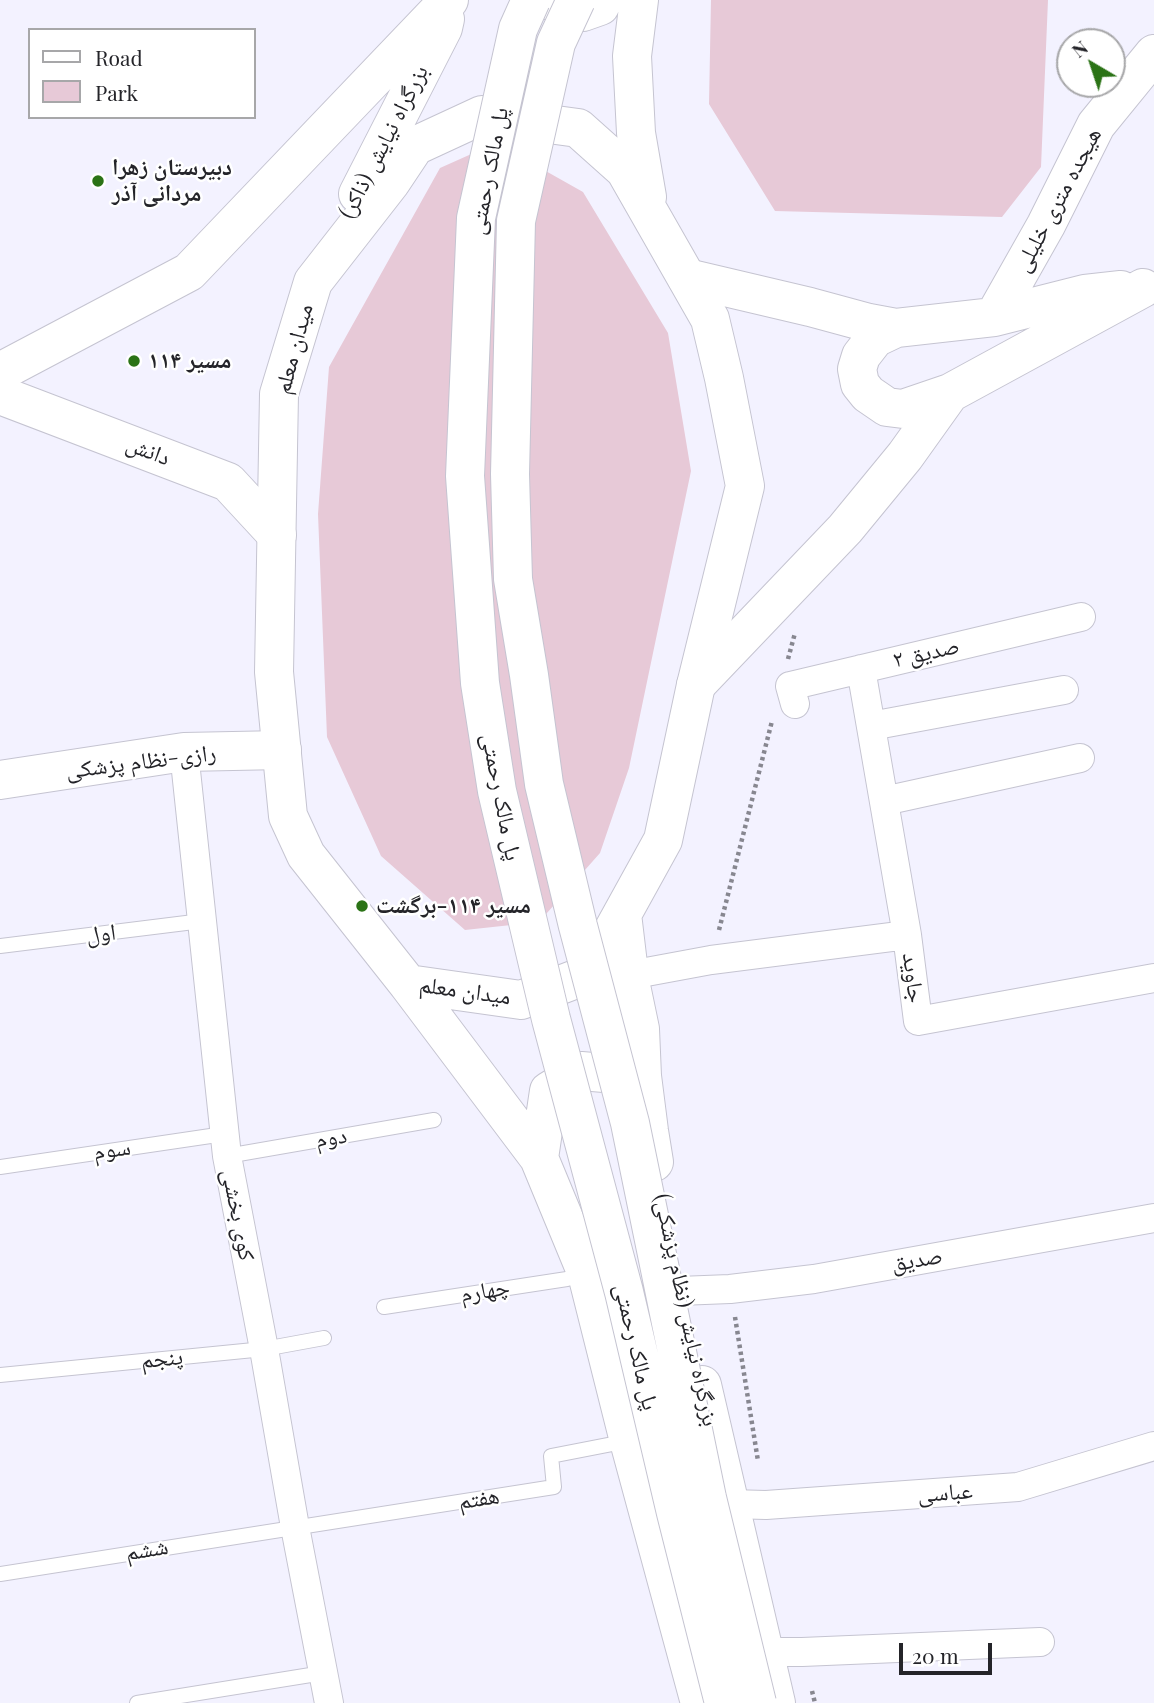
<!DOCTYPE html>
<meta charset="utf-8">
<style>
body{margin:0}
#map{position:relative;width:1154px;height:1703px;overflow:hidden;background:#f3f2ff;font-family:"Playfair Display",serif}
canvas{display:block}
.legend{position:absolute;left:28px;top:28px;width:228px;height:91px;box-sizing:border-box;background:#fff;border:2px solid #a7a7a9;margin:0;padding:9px 12px;list-style:none;font-size:21px;color:#242429}
.legend li{display:flex;align-items:center;gap:14px;height:35px}
.legend b{width:35px;border:2px solid #a7a7a9}
.north{position:absolute;left:1056px;top:28px;width:70px;height:70px;box-sizing:border-box;background:#fff;border:2px solid #a7a7a9;border-radius:50%;rotate:321deg;font-size:19px;font-weight:700;line-height:28px;text-align:center;color:#242429}
.north::after{content:'';display:block;margin:auto;width:24px;height:32px;background:#2b7316;clip-path:polygon(50% 0,100% 100%,50% 72%,0 100%)}
.scale{position:absolute;left:899px;top:1643px;width:93px;height:32px;box-sizing:border-box;border:4px solid #242429;border-top:0;padding-left:9px;font-size:21px;line-height:24px;white-space:nowrap;color:#242429;-webkit-text-stroke:5px #fff;paint-order:stroke}
</style>
<div id="map">
<canvas width="1154" height="1703"></canvas>
<ul class="legend">
<li><b style="height:9px;background:#fff"></b>Road</li>
<li><b style="height:19px;background:#e7c9d7"></b>Park</li>
</ul>
<div class="north">N</div>
<div class="scale">20 m</div>
</div>
<script>
const context = document.querySelector('canvas').getContext('2d');
context.lineJoin = 'round';
function fillPath(path, color) { context.fillStyle = color; context.fill(path, 'evenodd'); }
function strokePath(path, color, width, dash) { context.strokeStyle = color; context.lineWidth = width; context.lineCap = dash ? 'butt' : 'round'; context.setLineDash(dash || []); context.stroke(path); }
function write(font, color, halo, rows, align = 'center') {
  context.font = font + ' "Playfair Display","Noto Naskh Arabic",serif'; context.lineWidth = 5; context.setLineDash([]); context.textBaseline = 'middle'; context.strokeStyle = halo; context.fillStyle = color; for (const [text, x, y, turn = 0] of rows) {
    context.save(); context.translate(x, y); context.rotate((+turn || 0) * Math.PI / 180); context.textAlign = isNaN(turn) ? turn : align; if (halo) context.strokeText(text, 0, 0); context.fillText(text, 0, 0); context.restore();
  }
}
fillPath(new Path2D(`
 M711,0h337l-7,167 -39,50 -227,-6 -66,-107z
 M496,143l87,49 85,141 23,138 -62,297 -29,85 -61,69 -74,8 -84,-74 -54,-119 -9,-223 11,-147 111,-199z`), '#e7c9d7');
const lane = new Path2D(`
 M0,946l202,-25
 M227,1156l207,-36
 M0,1167l224,-33
 M384,1307l183,-28 19,-5
 M0,1375l264,-26 60,-11
 M0,1574l554,-87 -3,-31 77,-15
 M137,1703l186,-30`);
const street = new Path2D(`
 M861,669l46,266
 M795,704l-5,-18 291,-69
 M871,726l193,-36
 M184,752l43,404 37,193 31,178 34,176
 M884,801l196,-43
 M630,975l81,-15 196,-25 11,86 236,-43
 M679,1291l51,-2 84,-10 340,-61
 M730,1504l36,1 252,-18 136,-41
 M765,1652h37l238,-10`);
const secondary = new Path2D(`
 M687,278l123,29 59,16 27,5 98,-11 91,-23 36,-4
 M994,317l52,-92 50,-100 58,-71
 M896,328l-21,10 -14,18 -4,13 3,15 8,10 19,13 16,2 47,-16
 M0,395l228,87 49,53
 M696,685l149,-156 60,-73 45,-63 193,-105
 M0,780l184,-28 98,-2`);
const highway = new Path2D(`
 M552,0l1,2 30,10 17,-6 3,-6
 M639,0l-7,56 4,77 11,64
 M482,115l96,13 47,42 85,149 14,59 21,108 -49,199 -33,155 -74,134 -68,26 -113,-16 -102,-129 -18,-39 -14,-144 5,-278 34,-112 78,-100 24,-36z
 M358,194l85,-166 2,-9
 M0,372l189,-100 260,-272
 M622,914l8,67 10,48 2,47 7,55 5,31
 M408,984l131,174 48,116 42,167 71,262
 M539,1158l10,-67 32,-20 35,3 16,28
 M702,1385l74,318`);
strokePath(lane, '#c5c4d1', 16);
strokePath(street, '#c5c4d1', 30);
strokePath(secondary, '#c5c4d1', 40);
strokePath(highway, '#c5c4d1', 40);
strokePath(new Path2D(`
 M788,659l7,-26
 M719,930l53,-209
 M735,1317l23,144
 M812,1691l3,12`), '#878790', 4.5, [3.5, 3.5]);
strokePath(lane, '#fff', 14);
strokePath(street, '#fff', 28);
strokePath(secondary, '#fff', 38);
strokePath(highway, '#fff', 38);
const highwayBridge = new Path2D(`
 M531,0l-13,29 -42,189 -11,258 15,207 17,108 54,228 73,273 52,221 48,190
 M576,0l-20,43 -40,178 -6,253 3,105 16,96 15,109 34,142 52,197 77,375 50,205`);
strokePath(highwayBridge, '#c5c4d1', 40, []);
strokePath(highwayBridge, '#fff', 38);
for (const [x, y, r, color] of [
 [98,181,7,"#2b7316"],
 [134,361,7,"#2b7316"],
 [362,906,7,"#2b7316"]
]) { const dot = new Path2D(); dot.arc(x, y, r, 0, 2 * Math.PI); context.fillStyle = color; context.fill(dot); strokePath(dot, '#fff', 2.5); }
write('23px', '#242429', '#fff', [
 ["بزرگراه نیایش (ذاکر)",384,142,-63],
 ["پل مالک رحمتی",489,171,-79],
 ["هیجده متری خلیلی",1058,200,-62],
 ["میدان معلم",294,349,-75],
 ["دانش",148,451,21],
 ["صدیق ۲",926,653,-13],
 ["رازی-نظام پزشکی",141,762,-7],
 ["پل مالک رحمتی",501,797,79],
 ["اول",101,934,-7],
 ["جاوید",913,978,83],
 ["میدان معلم",465,991,8],
 ["دوم",331,1138,-10],
 ["سوم",112,1150,-8],
 ["کوی بخشی",238,1215,79],
 ["صدیق",917,1260,-10],
 ["چهارم",485,1291,-9],
 ["بزرگراه نیایش (نظام پزشکی)",686,1310,78],
 ["پل مالک رحمتی",636,1347,77],
 ["پنجم",162,1359,-6],
 ["عباسی",945,1493,-4],
 ["هفتم",479,1499,-9],
 ["ششم",147,1550,-9]
]);
write('bold 23px', '#242429', '#fff', [
 ["دبیرستان زهرا",112,168],
 ["مردانی آذر",112,194],
 ["مسیر ۱۱۴",148,361],
 ["مسیر ۱۱۴-برگشت",376,906]
], 'left');
</script>
